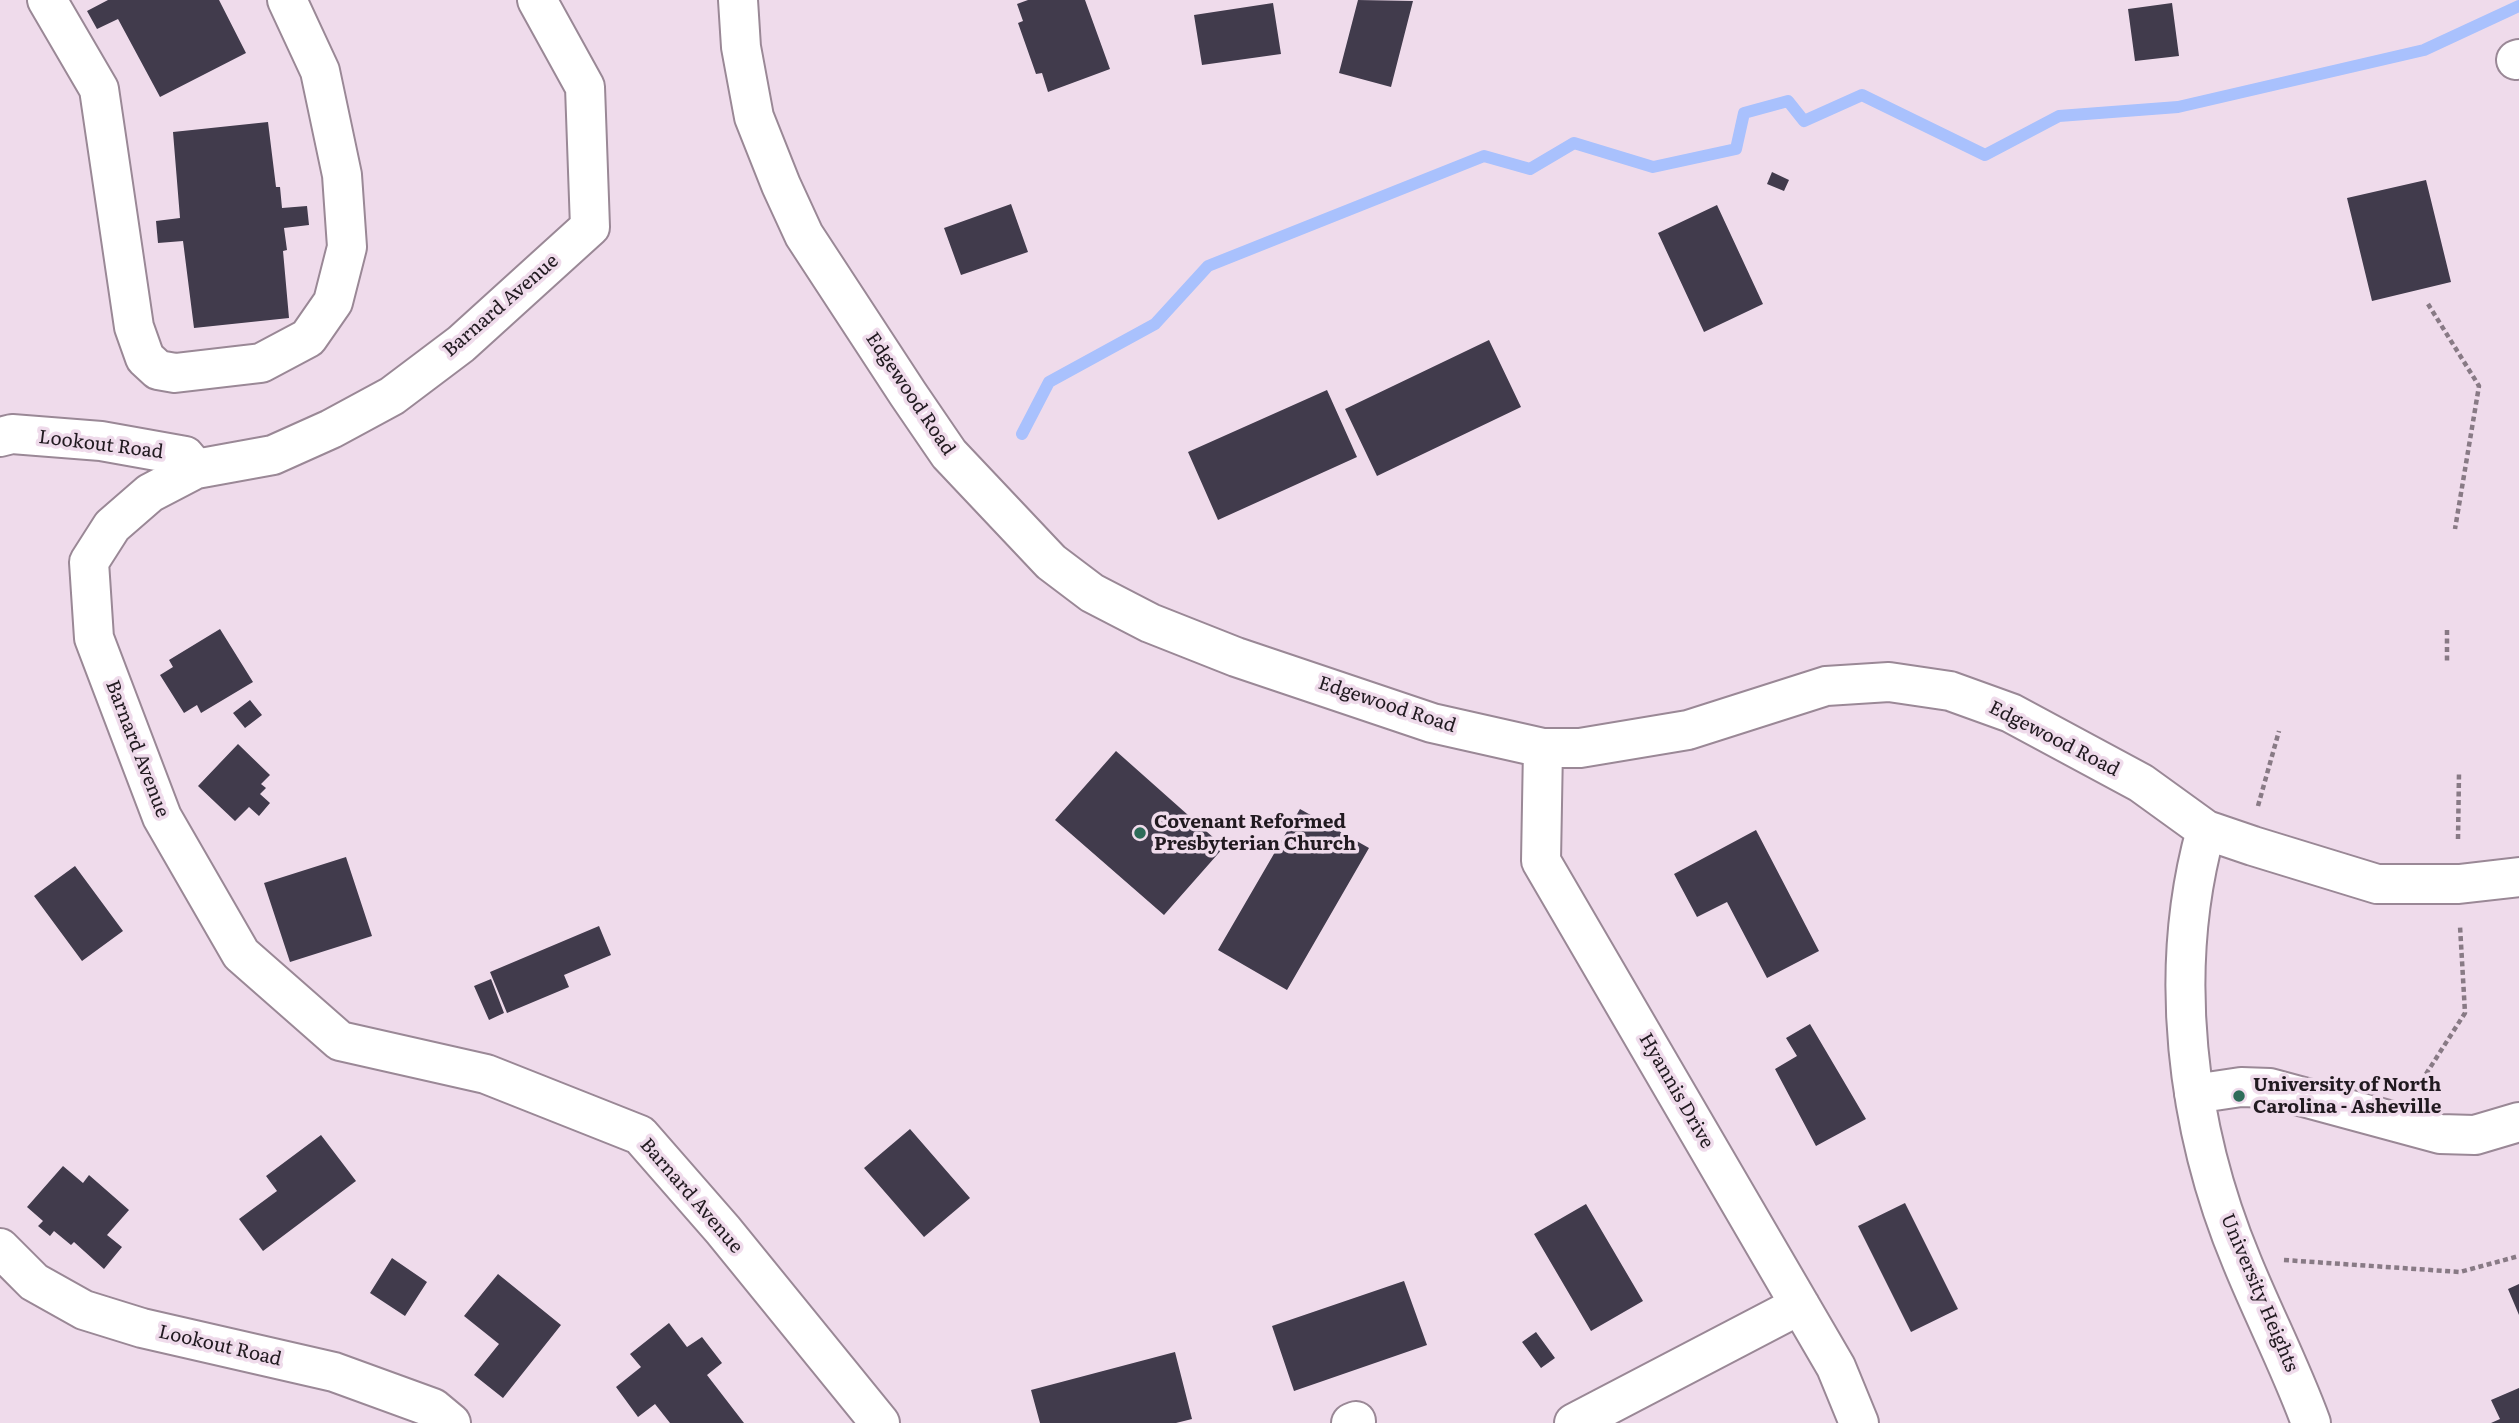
<!DOCTYPE html>
<style>
body{margin:0}
canvas{display:block;background:#efdbeb}
</style>
<canvas width="2519" height="1423"></canvas>
<script>
const context = document.querySelector('canvas').getContext('2d');
context.lineJoin = 'round';
function strokePath(path, color, width, dash) { context.strokeStyle = color; context.lineWidth = width; context.lineCap = dash ? 'butt' : 'round'; context.setLineDash(dash || []); context.stroke(path); }
function fillPath(path, color) { context.fillStyle = color; context.fill(path, 'evenodd'); }
function write(font, color, halo, rows, align = 'center') {
  context.font = font + ' Literata,serif'; context.lineWidth = 7; context.setLineDash([]); context.textBaseline = 'middle'; context.strokeStyle = halo; context.fillStyle = color; for (const [text, x, y, turn = 0] of rows) {
    context.save(); context.translate(x, y); context.rotate((+turn || 0) * Math.PI / 180); context.textAlign = isNaN(turn) ? turn : align; if (halo) context.strokeText(text, 0, 0); context.fillText(text, 0, 0); context.restore();
  }
}
strokePath(new Path2D(`
 M1022,434l27,-52 106,-58 53,-58 276,-110 46,13 44,-26 79,24 83,-18 8,-36 44,-12 16,20 58,-26 123,60 74,-39 119,-9 246,-57 95,-44`), '#a9c1fd', 12);
fillPath(new Path2D(`
 M108,0h111l27,53 -86,44 -42,-78 -21,10 -10,-18z
 M1028,0h57l25,69 -62,23 -6,-19 -6,1 -18,-51 5,-2 -6,-17z
 M1358,0l55,1 -22,86 -52,-14z
 M1273,3l8,51 -79,11 -8,-50z
 M2172,3l7,53 -44,5 -7,-52z
 M268,122l8,65h4l2,21 25,-2 2,19 -25,3 3,22 -4,1 6,67 -95,10 -11,-87 -25,2 -2,-22 24,-3 -7,-86z
 M1772,172l17,8 -5,11 -17,-7z
 M2426,180l25,102 -79,19 -25,-103z
 M1011,204l17,48 -67,23 -17,-47z
 M1717,205l46,99 -59,28 -46,-99z
 M1489,340l32,67 -144,69 -32,-67z
 M1327,390l30,67 -139,63 -30,-68z
 M220,629l33,53 -52,31 -4,-8 -13,8 -24,-38 13,-8 -4,-7z
 M250,700l12,15 -17,13 -12,-15z
 M238,744l32,31 -9,9 5,4 -6,6 10,9 -11,13 -10,-9 -14,14 -37,-35z
 M1116,751l108,96 -60,68 -109,-95z
 M1300,809l69,39 -82,142 -69,-40z
 M1756,830l63,121 -52,27 -40,-76 -30,15 -23,-43z
 M346,857l26,79 -82,26 -26,-79z
 M75,866l48,65 -41,30 -48,-65z
 M599,926l12,29 -47,20 5,12 -62,26 -17,-41z
 M491,979l13,34 -15,7 -15,-34z
 M1810,1024l56,95 -50,27 -41,-77 22,-13 -11,-18z
 M910,1129l60,69 -46,39 -60,-69z
 M321,1135l35,46 -93,70 -24,-32 38,-28 -11,-15z
 M63,1166l20,17 6,-8 40,35 -22,25 15,12 -18,22 -30,-27 -3,3 -17,-14 -4,5 -12,-10 5,-5 -16,-14z
 M1905,1203l53,106 -47,23 -53,-106z
 M1586,1204l57,97 -52,30 -57,-97z
 M392,1258l35,24 -22,34 -35,-23z
 M498,1274l63,51 -58,73 -29,-23 25,-31 -35,-28z
 M1404,1281l23,64 -133,46 -22,-65z
 M2519,1284v31l-11,-26z
 M669,1323l18,24 15,-10 20,26 -15,12 37,48h-74l-15,-19 -17,13 -22,-30 25,-20 -11,-13z
 M1536,1332l19,26 -14,10 -19,-26z
 M1175,1352l17,67 -16,4h-136l-9,-33z
 M2519,1388v35h-28l9,-4 -9,-19z`), '#413b4c');
const minor = new Path2D(`
 M47,0l52,89 35,238 11,31 13,12 17,3 86,-10 47,-25 25,-36 14,-55 -5,-72 -22,-104 -33,-71
 M537,0l48,87 5,140 -129,117 -69,52 -61,33 -58,26 -77,14 -46,24 -38,33 -23,36 5,76 68,179 79,137 99,87 146,33 154,61 83,95 157,193
 M738,0l3,47 13,70 27,68 23,50 104,159 41,60 102,108 41,31 58,30 86,34 196,66 111,25h37l108,-18 138,-44 63,-4 61,9 61,22 130,70 65,47 47,16 124,38h82l60,-7
 M2516,60l3,-1
 M0,437l12,-3 89,7 84,15 11,13
 M1543,748l-2,113 295,506 23,56
 M2206,830c-39,140 -20,298 36,432 22,54 49,106 69,161
 M2194,1094l47,-7 29,1 170,46 35,1 44,-13
 M0,1248l34,34 50,28 58,18 192,44 99,36 18,15
 M1351,1423l5,-2
 M1574,1423l226,-118`);
strokePath(minor, '#9a8896', 42);
strokePath(new Path2D(`
 M2428,304l51,82 -24,143
 M2447,630v33
 M2258,806l21,-75
 M2458,839l1,-66
 M2426,1074l39,-61 -5,-87
 M2284,1260l176,12 59,-16`), '#887a85', 4.5, [5, 3.5]);
strokePath(minor, '#fff', 38);
for (const [x, y, r, color] of [
 [1140,833,7,"#2e6c59"],
 [2239,1096,7,"#2e6c59"]
]) { const dot = new Path2D(); dot.arc(x, y, r, 0, 2 * Math.PI); context.fillStyle = color; context.fill(dot); strokePath(dot, '#efdbeb', 2.5); }
write('19px', '#211a20', '#efdbeb', [
 ["Barnard Avenue",501,306,-41],
 ["Edgewood Road",910,394,56],
 ["Lookout Road",101,445,7],
 ["Edgewood Road",1387,705,18],
 ["Edgewood Road",2054,739,27],
 ["Barnard Avenue",137,749,69],
 ["Hyannis Drive",1676,1091,60],
 ["Barnard Avenue",691,1196,49],
 ["University Heights",2259,1293,67],
 ["Lookout Road",220,1346,13]
]);
write('bold 19px', '#211a20', '#efdbeb', [
 ["Covenant Reformed",1154,822],
 ["Presbyterian Church",1154,844],
 ["University of North",2253,1085],
 ["Carolina - Asheville",2253,1107]
], 'left');
</script>
